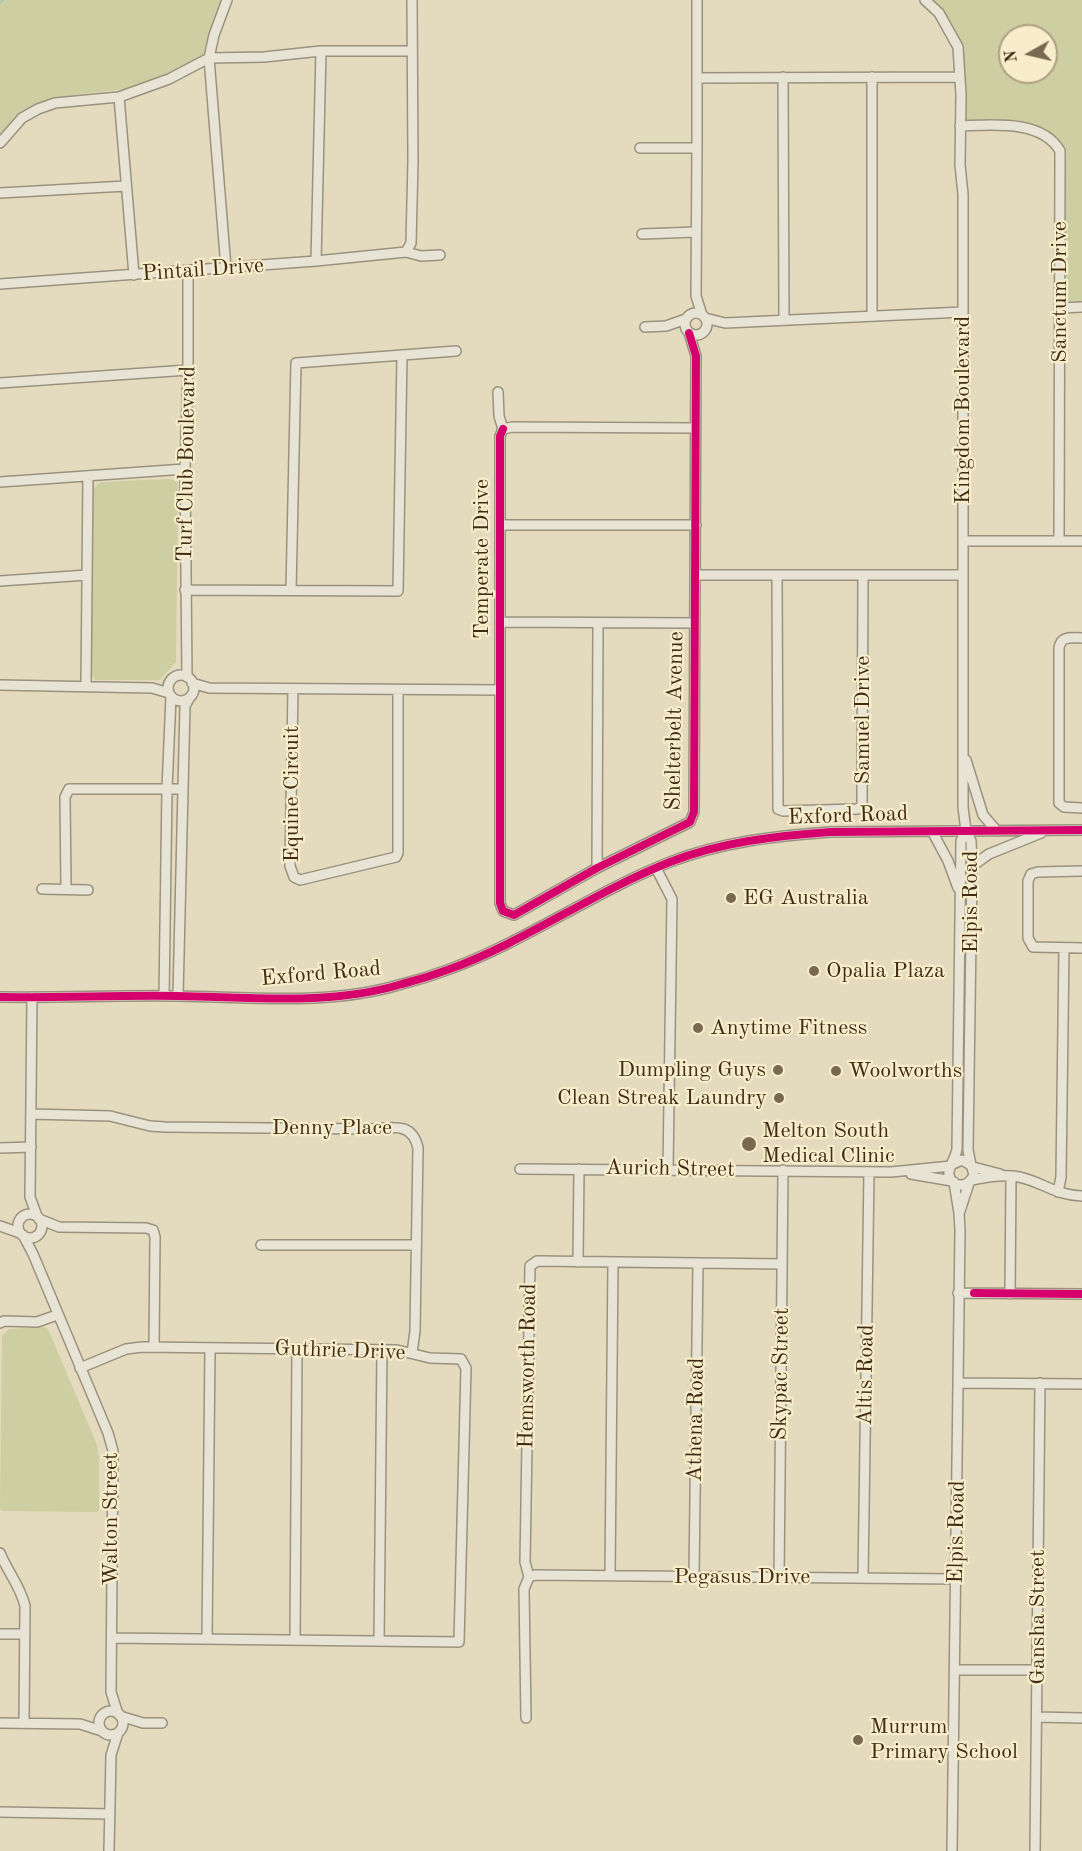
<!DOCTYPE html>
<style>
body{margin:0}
#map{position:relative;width:1082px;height:1851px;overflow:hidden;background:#e4dbbe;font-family:"Old Standard TT",serif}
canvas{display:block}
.north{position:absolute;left:998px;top:24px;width:60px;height:60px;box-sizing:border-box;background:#f7edcb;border:2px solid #aea083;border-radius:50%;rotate:262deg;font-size:16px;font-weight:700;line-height:24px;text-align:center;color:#402c16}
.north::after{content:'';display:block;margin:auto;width:21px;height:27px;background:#796951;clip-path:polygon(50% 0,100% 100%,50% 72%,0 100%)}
</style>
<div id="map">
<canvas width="1082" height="1851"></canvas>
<div class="north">N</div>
</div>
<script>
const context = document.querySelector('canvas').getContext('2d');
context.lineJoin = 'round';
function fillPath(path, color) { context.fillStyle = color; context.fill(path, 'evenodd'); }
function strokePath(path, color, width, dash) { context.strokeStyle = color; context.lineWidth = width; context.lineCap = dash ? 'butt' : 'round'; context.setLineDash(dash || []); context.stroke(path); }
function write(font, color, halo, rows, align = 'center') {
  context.font = font + ' "Old Standard TT",serif'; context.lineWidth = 4.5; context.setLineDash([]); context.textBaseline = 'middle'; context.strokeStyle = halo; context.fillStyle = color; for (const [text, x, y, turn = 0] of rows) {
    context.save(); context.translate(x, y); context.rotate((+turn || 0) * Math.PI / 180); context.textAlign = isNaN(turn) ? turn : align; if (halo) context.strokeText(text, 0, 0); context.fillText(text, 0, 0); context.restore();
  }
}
fillPath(new Path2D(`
 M0,0h222l-13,34 -3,21c-22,12 -43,25 -67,31 -39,10 -87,3 -121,29 -7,5 -12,14 -18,20z
 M930,0h152v302l-18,1 -1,-152 -44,-28 -54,1 -5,-78zM1010,36h36v36h-36z
 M171,479l7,3 -2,180 -16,18h-65l-4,-7 1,-184 9,-7z
 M44,1327l4,2 49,116 2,13v52l-2,2 -95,-1 -2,-2 2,-173 7,-7z`), '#cdcea1');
strokePath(new Path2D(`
 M0,3l3,-3`), '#b1c7b2', 2);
const minor = new Path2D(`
 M925,0l14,13 19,34 3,48 -1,70 3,29v613l3,24 5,10 1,25 -4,284 3,15
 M783,77l1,243
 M872,77v239
 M698,78l262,-1
 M119,97l15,178
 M960,126c31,-1 82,-7 100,25l-1,390
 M0,143l22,-25 16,-9 17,-6 64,-6 50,-18 40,-21 55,-1 57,-6h91
 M640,148h57v-148
 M697,148l-1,148 6,19
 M0,193l126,-7
 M642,234l54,-2
 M406,252l5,-9 2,-82 -1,-161
 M316,261l5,-210
 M226,268l-17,-210 5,-23 13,-35
 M0,284l316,-23 90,-9 15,4 19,-1
 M1060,308l22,-1
 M685 324a11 11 0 1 1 22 0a11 11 0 1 1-22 0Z
 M705,318l20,5 238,-11
 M645,327l21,-1 20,-7
 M0,383l188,-13
 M498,392l1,24 4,13
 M503,429l-3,7v467l3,8 11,4 83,-47 93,-46 4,-10 2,-456 -7,-23
 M503,429l9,-2 184,1
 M0,482l185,-13
 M500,525h196
 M963,541h119
 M695,575h268
 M777,575l1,227v7l5,2 75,-2 4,-4 1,-230
 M0,581l87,-6
 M185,590l213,1 4,-236
 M291,590l5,-227 160,-12
 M500,622l195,1
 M1082,638c-10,0 -21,-3 -23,10v155l5,4 18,1
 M168 688a13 13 0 1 1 26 0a13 13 0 1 1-26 0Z
 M187,677l-2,-208 3,-99v-99
 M192,683l17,5 291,2
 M0,685l152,3 17,5
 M86,686l2,-210
 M293,689l-3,177 4,11 6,3 96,-23 2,-4v-163
 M966,760l17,55 14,16
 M932,831l16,30 10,27
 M972,866l17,-12 52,-21
 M597,868l1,-245
 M656,868l16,31 -4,270
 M1082,871l-44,1 -7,2 -3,7v57l5,9 49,1
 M66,888l-1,-91 4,-8h113
 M42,889l46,1
 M164,996l3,-207 4,-93
 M178,996l7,-290 5,-9
 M0,997c59,1 118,-2 177,-1 74,1 153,10 225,-12 16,-4 32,-9 48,-15 76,-28 144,-77 220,-107 51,-20 105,-26 160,-30l252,-2
 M32,997l-2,200 7,19
 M31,1114l79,2 40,10 15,1 206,2c21,-1 41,-8 47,19l-3,183 -3,22
 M0,1148l31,-1
 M953,1164l9,-4 9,5 3,9c-5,16 -26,14 -25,-2 1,-8 7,-15 8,-23l4,-308 5,-10
 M973,1167l27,7
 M520,1169l371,3 60,-6
 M911,1174l41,7
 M972,1180c15,-3 31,-6 47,-3 24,5 35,18 63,19
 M1058,1192l3,-15 3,-229
 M960,1211l9,-28
 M18 1226a12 12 0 1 1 24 0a12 12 0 1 1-24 0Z
 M39,1219l20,8 87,1 7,2 2,7 -1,110
 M0,1226l20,7
 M23,1235l10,19 75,179 5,18 -2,241 7,22
 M261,1245h155
 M578,1262l1,-93
 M958,1293l124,1
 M1010,1294l1,-118
 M0,1323l4,-2 33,1 20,-7
 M80,1368l46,-19 16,-2 255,3 33,8 31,1 5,9 -7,274 -347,-4
 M958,1383l124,1
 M0,1553c7,18 21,34 25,53l-1,117
 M610,1575l3,-313
 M694,1576l4,-313
 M529,1577l6,-2 421,4
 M779,1577l4,-407
 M863,1578l6,-406
 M0,1634h25
 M207,1639l3,-291
 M295,1640l2,-291
 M379,1641l3,-291
 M955,1670h82
 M99 1723a12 12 0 1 1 24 0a12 12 0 1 1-24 0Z
 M120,1716l23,7h19
 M1037,1717l45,1
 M526,1718l-2,-129 5,-12 -4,-15 5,-296 7,-5 245,3
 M0,1723l80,1 22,7
 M0,1812l110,2
 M109,1851l2,-96 7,-22
 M952,1851l8,-621 -1,-17 -5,-31
 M1035,1851l5,-468`);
strokePath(minor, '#9a927f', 12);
strokePath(minor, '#e8e4d5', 9);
strokePath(new Path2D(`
 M503,429l-3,7v467l3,8 11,4 83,-47 93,-46 4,-10 2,-456 -7,-23
 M0,997c59,1 118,-2 177,-1 74,1 153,10 225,-12 16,-4 32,-9 48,-15 76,-28 144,-77 220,-107 51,-20 105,-26 160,-30l252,-2
 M974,1293l108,1`), '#d6006c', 8);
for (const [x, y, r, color] of [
 [731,898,6,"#796951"],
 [814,971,6,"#796951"],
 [698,1028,6,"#796951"],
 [778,1070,6,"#796951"],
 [836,1071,6,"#796951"],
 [779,1098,6,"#796951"],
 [749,1144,8,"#796951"],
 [858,1740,6,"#796951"]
]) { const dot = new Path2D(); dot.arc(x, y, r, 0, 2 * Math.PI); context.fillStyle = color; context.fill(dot); strokePath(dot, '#f7edcb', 2); }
write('22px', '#402c16', '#f7edcb', [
 ["Pintail Drive",203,270,-4],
 ["Sanctum Drive",1060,292,-90],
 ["Kingdom Boulevard",963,410,-90],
 ["Turf Club Boulevard",187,464,-89],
 ["Temperate Drive",482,559,-90],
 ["Samuel Drive",863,720,-90],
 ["Shelterbelt Avenue",675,721,-89],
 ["Equine Circuit",292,794,-90],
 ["Exford Road",848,816,-2],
 ["Elpis Road",971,902,-90],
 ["Exford Road",321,974,-5],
 ["Denny Place",332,1128],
 ["Aurich Street",670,1169,1],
 ["Guthrie Drive",340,1351,2],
 ["Hemsworth Road",528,1366,-89],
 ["Skypac Street",781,1374,-89],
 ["Altis Road",866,1375,-89],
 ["Athena Road",696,1420,-89],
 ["Walton Street",111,1519,-90],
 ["Elpis Road",957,1532,-89],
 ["Pegasus Drive",742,1577],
 ["Gansha Street",1038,1617,-90]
]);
write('22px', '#402c16', '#f7edcb', [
 ["EG Australia",743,898],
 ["Opalia Plaza",826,971],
 ["Anytime Fitness",710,1028],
 ["Dumpling Guys",766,1070,"right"],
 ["Woolworths",848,1071],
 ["Clean Streak Laundry",767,1098,"right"],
 ["Melton South",762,1131],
 ["Medical Clinic",762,1156],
 ["Murrum",870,1727],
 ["Primary School",870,1752]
], 'left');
</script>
